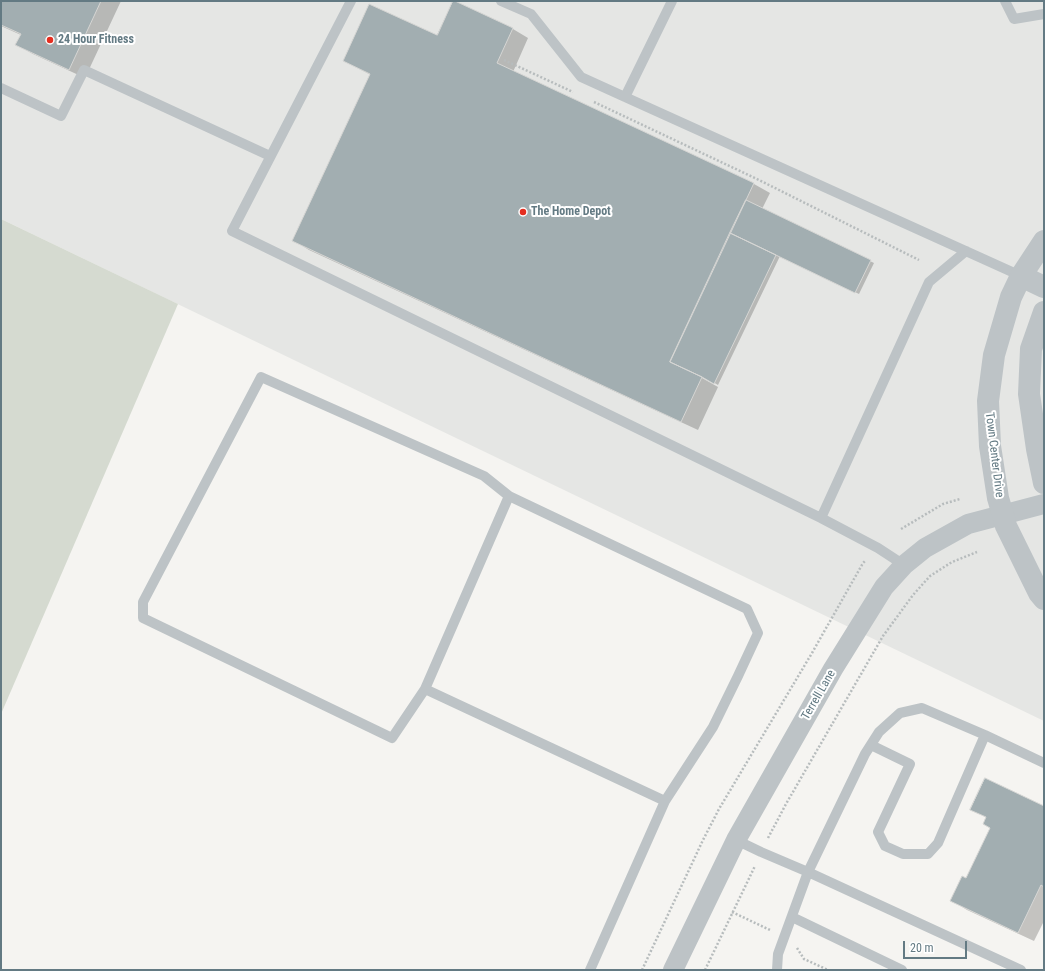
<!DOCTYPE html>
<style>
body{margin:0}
#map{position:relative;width:1045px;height:971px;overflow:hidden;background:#f5f4f1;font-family:"Roboto Condensed",sans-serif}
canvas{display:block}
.frame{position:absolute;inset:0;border:2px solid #637a83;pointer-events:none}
.scale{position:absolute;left:903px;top:941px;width:64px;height:18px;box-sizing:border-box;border:2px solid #637a83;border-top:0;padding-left:5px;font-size:12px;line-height:14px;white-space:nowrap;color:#637a83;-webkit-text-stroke:3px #fff;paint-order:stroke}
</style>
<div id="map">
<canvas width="1045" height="971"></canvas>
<div class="frame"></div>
<div class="scale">20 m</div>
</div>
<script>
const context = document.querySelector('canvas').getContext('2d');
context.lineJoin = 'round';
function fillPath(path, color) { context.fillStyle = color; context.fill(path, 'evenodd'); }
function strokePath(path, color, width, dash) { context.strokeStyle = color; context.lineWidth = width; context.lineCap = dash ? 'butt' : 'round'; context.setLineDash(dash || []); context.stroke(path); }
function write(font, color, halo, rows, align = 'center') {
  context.font = font + ' "Roboto Condensed",sans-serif'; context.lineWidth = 4; context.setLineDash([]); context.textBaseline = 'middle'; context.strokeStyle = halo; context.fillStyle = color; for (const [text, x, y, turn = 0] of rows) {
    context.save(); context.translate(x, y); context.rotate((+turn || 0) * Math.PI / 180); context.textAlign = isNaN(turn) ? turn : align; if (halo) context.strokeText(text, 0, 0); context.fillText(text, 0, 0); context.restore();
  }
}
fillPath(new Path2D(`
 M1,1h1043v720l-1043,-502z`), '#e5e6e4');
fillPath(new Path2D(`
 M1,219l177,85 -177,410z`), '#d5dad0');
fillPath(new Path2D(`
 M1,1h120l-36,77 -52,-24 -16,-9 4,-10 -20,-9z
 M513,29l15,9 -15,34 241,112 16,9 -8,16 112,54 -15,31 -79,-38 -62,129 -15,-9 -1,2 16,9 -20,43 -389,-180 -16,-10 78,-165 -27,-14 93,-24z
 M1044,807v114l-10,20 -67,-31 -16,-10 16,-20 24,-52 -4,-10 -16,-9z`), '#0003');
const building = new Path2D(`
 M1,1h100l-32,69 -54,-25 6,-11 -20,-9z
 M453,1h2l58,27 -16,35 257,120 -84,179 32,15 -21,45 -389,-181 78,-167 -27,-13 26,-57 68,31z
 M746,200l125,60 -16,33 -125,-60z
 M730,233l46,22 -62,129 -12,-7 -32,-15z
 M985,778l59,28v81l-3,-2 -23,48 -68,-32 12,-25 4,2 24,-50 -7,-4 3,-7 -16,-7z`);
fillPath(building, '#a2aeb1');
strokePath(building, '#d6d6d4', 1);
strokePath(new Path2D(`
 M504,60l69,32
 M594,102l163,77 162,81
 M901,529l42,-25 17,-5
 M768,838l18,-34 97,-168 30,-41 17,-19 22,-14 25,-10
 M732,912l38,18
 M797,948l7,11 24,11
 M642,970l61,-130 16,-31 93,-156 51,-90 2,-2
 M705,970l50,-104`), '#b7bcbd', 2.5, [2, 2]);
strokePath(new Path2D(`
 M351,1l-119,230 589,287 57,30 26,17
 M501,1l30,13 50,63 44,20
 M672,1l-47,96 396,179
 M1005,1l9,18 30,-5
 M1,88l60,28 23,-46 186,86
 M821,518l108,-236 37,-31
 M425,689l84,-193
 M871,745l39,19 -32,68 7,14 18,8h25l10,-11 47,-108
 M736,840l25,12 47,20 213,98
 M792,917l110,53
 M590,970l75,-169 48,-74 25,-51 20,-43 -11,-24 -238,-113 -25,-20 -223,-99 -118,225v16l249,120 33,-49 240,112
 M777,970l1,-16 30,-82 57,-118 14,-22 21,-19 22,-5 63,27 59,28`), '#bdc3c6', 10);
strokePath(new Path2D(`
 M673,970l63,-130 97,-171 51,-82 20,-22 21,-17 43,-24 76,-20`), '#bdc3c6', 20);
strokePath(new Path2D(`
 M1044,241l-23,35 -10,21 -17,58 -6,46 2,45 8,52 5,17 3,11 33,67 5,6
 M1021,276l23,11
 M1044,312l-13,37 -2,45 8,55 7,34`), '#bdc3c6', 22);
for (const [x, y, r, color] of [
 [50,40,4,"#e52e20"],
 [523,212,4,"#e52e20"]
]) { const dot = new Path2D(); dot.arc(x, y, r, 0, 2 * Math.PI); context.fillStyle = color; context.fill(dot); strokePath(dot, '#fff', 1.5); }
write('bold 12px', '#637a83', '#fff', [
 ["24 Hour Fitness",58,40],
 ["The Home Depot",531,212]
], 'left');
write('12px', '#637a83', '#fff', [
 ["Town Center Drive",994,455,83],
 ["Terrell Lane",819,695,-60]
]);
</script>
